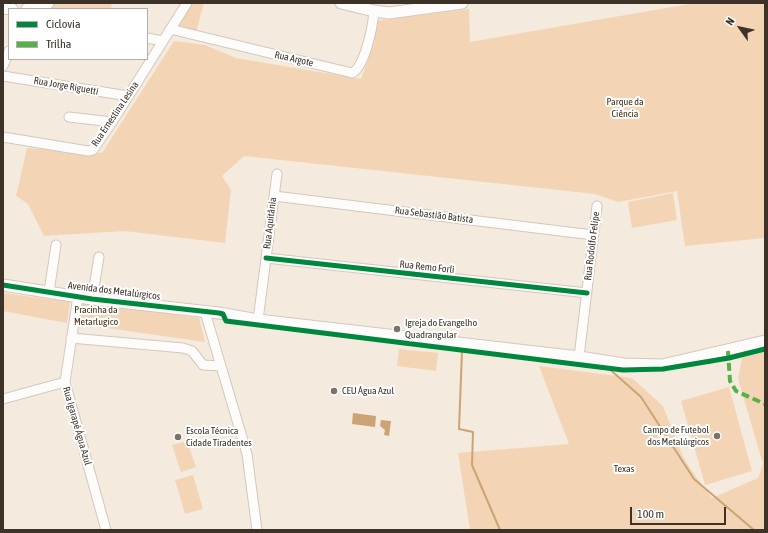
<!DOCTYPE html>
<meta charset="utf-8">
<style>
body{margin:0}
#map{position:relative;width:768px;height:533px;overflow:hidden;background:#f5eade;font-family:"Asap Condensed",sans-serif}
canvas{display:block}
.frame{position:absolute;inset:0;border:4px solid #3c3228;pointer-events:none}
.legend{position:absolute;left:8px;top:8px;width:140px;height:52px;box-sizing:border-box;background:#fff;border:1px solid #b1ada9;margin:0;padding:5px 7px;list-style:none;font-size:12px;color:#3c3228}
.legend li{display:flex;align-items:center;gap:8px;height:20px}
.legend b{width:20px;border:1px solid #b1ada9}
.north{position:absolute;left:720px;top:8px;width:40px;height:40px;-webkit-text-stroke:3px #fff;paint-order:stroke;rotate:303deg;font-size:11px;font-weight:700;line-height:16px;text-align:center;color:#3c3228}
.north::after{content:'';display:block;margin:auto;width:14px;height:18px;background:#3c3228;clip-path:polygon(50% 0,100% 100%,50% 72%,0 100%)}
.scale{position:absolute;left:630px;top:507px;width:96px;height:18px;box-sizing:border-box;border:2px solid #3c3228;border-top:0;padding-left:5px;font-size:12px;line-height:14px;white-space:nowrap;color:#3c3228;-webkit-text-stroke:3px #fff;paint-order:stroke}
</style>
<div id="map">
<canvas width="768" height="533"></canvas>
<div class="frame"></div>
<ul class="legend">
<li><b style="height:5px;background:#00873e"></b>Ciclovia</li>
<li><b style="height:5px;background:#57b245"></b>Trilha</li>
</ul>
<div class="north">N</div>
<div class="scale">100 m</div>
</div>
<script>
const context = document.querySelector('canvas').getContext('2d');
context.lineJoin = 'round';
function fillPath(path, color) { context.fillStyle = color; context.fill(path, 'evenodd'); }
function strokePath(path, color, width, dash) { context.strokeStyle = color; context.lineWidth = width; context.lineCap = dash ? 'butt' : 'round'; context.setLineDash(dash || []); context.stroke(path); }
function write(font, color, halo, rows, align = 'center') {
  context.font = font + ' "Asap Condensed",sans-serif'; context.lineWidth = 4; context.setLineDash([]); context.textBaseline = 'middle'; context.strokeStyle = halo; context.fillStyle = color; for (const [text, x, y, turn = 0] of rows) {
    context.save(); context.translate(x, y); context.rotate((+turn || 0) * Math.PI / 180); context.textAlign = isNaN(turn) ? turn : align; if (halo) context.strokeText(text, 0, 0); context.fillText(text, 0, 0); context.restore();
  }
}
fillPath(new Path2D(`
 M51,3h61l-1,6h-78z
 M192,3h12l-8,29 -18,-6z
 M695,3h70v235l-80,8 -8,-55 -59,11 -23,-8 -351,-38 -22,20 9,14 -6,53 -101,-12 -80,5 -16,-32 -12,-8 11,-48 75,5 72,-112 31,4 31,13 125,21 14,-39v-19l94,-12 1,33z
 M673,193l4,27 -45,8 -4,-26z
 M3,293l67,9 -3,21 -64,-12z
 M81,301l118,17 6,24 -126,-18z
 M399,349l39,4 -2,18 -39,-5z
 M765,352v178h-295l-12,-77 111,-9 -30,-78 93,12 31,28 20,51 13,20 16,21 46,-20 5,-14 -25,-85 4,-21z
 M729,387l23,84 -47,14 -24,-84z
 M187,441l9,26 -15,5 -9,-27z
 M193,475l10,34 -18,5 -10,-34z`), '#f3d5b5');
fillPath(new Path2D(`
 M353,413l23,3 -1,11 -23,-3z
 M381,420l10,1 -2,15 -5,-1 1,-5 -5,-4z`), '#cca374');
strokePath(new Path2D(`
 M462,351l-3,78 14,3 -1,33 28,65
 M606,366l35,31 53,82 60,51`), '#cca374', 2);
const minor = new Path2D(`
 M170,29l182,44c13,-6 21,-48 22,-62
 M147,38l15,3
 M3,66l6,-15
 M3,76l125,20
 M69,117l43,5
 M3,137l85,14 5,-1 19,-28 75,-119
 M274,196l319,39
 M266,258l321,35
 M49,292l7,-47
 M78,296l-13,86 41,148
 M92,299l7,-42
 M205,312l42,142 10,76
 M258,320l19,-146
 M71,338l112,10 9,3 11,14 18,1
 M579,357l18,-151
 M3,399l62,-17`);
const major = new Path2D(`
 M341,3l33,8 15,2 73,-10
 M3,8l9,1
 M27,9l21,-6
 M3,285l89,14 127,14 39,7 321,37 45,7 38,1 103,-24`);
strokePath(minor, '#d2c8bd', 11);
strokePath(major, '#d2c8bd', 13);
strokePath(minor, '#fefcfa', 9);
strokePath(major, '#fefcfa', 11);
strokePath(new Path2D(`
 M728,351l2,30 6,10 29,13`), '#57b245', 4, [8, 4]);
strokePath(new Path2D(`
 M266,258l321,35
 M3,285l89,14 127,14 4,1 3,7 397,49 40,-1 66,-11 36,-9`), '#00873e', 5);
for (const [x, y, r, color] of [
 [397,329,4,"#7d7268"],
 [334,391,4,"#7d7268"],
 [717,436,4,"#7d7268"],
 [178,437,4,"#7d7268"]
]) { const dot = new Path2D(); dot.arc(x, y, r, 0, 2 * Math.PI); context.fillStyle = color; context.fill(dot); strokePath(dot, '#fff', 1.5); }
write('10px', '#3c3228', '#fff', [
 ["Rua Argote",294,59,13],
 ["Rua Jorge Riguetti",66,86,10],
 ["Rua Ernestina Lesina",115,114,-56],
 ["Rua Sebastião Batista",434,215,7],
 ["Rua Aquitânia",270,223,-83],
 ["Rua Rodolfo Felipe",592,246,-83],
 ["Rua Remo Forli",427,267,6],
 ["Avenida dos Metalúrgicos",114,291,7],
 ["Rua Igarapé Água Azul",77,426,74]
]);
write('10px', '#452d12', '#fff', [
 ["Parque da",625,102],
 ["Ciência",625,114],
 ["Pracinha da",96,310],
 ["Metarlugico",96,322],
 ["Texas",624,469]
]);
write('10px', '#3c3228', '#fff', [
 ["Igreja do Evangelho",405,323],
 ["Quadrangular",405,335],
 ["CEU Água Azul",342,391],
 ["Campo de Futebol",709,430,"right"],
 ["dos Metalúrgicos",709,442,"right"],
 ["Escola Técnica",186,431],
 ["Cidade Tiradentes",186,443]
], 'left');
</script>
